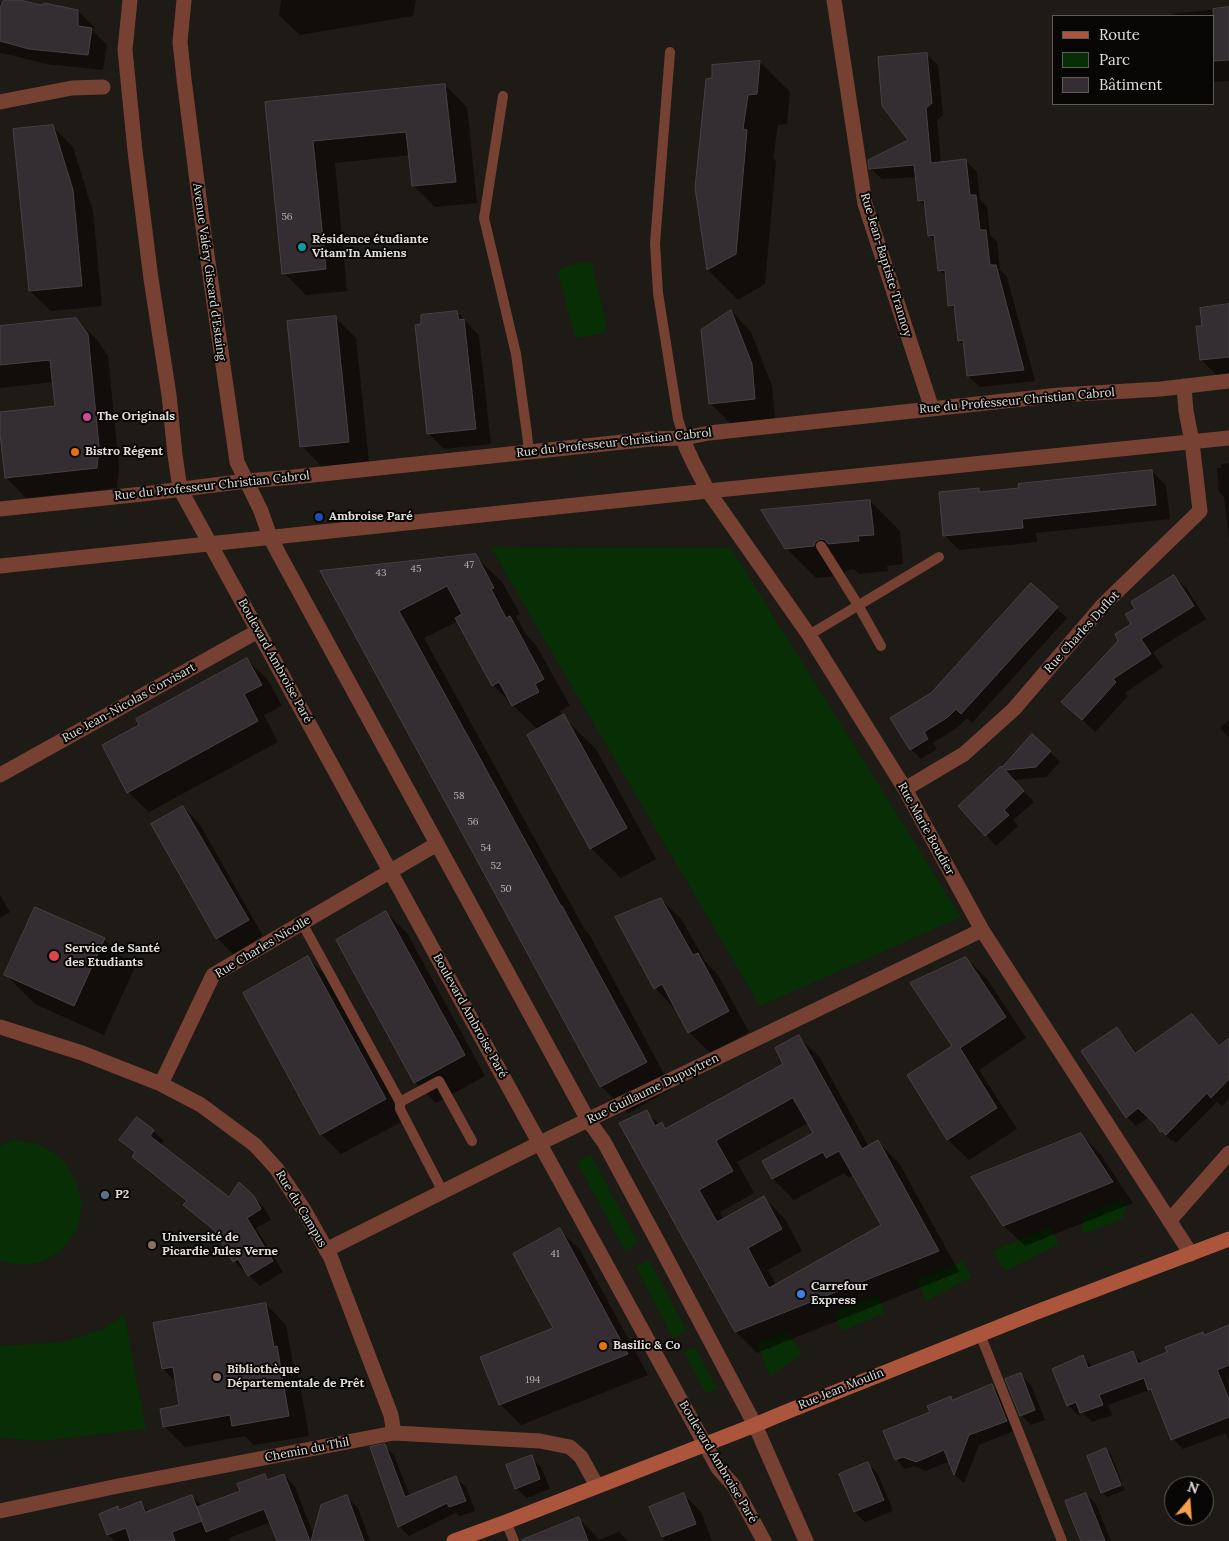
<!DOCTYPE html>
<meta charset="utf-8">
<style>
body{margin:0}
#map{position:relative;width:1229px;height:1541px;overflow:hidden;background:#1e1a15;font-family:Lora,serif}
canvas{display:block}
.legend{position:absolute;left:1052px;top:15px;width:162px;height:90px;box-sizing:border-box;background:#070604;border:1px solid #5e5c5a;margin:0;padding:6px 9px;list-style:none;font-size:15px;color:#e1deda}
.legend li{display:flex;align-items:center;gap:10px;height:25px}
.legend b{width:25px;border:1px solid #5e5c5a}
.north{position:absolute;left:1164px;top:1476px;width:50px;height:50px;box-sizing:border-box;background:#070604;border:1px solid #5e5c5a;border-radius:50%;rotate:18deg;font-size:14px;font-weight:700;line-height:20px;text-align:center;color:#e1deda}
.north::after{content:'';display:block;margin:auto;width:18px;height:22px;background:#f8a14b;clip-path:polygon(50% 0,100% 100%,50% 72%,0 100%)}
</style>
<div id="map">
<canvas width="1229" height="1541"></canvas>
<ul class="legend">
<li><b style="height:6px;background:#aa553c"></b>Route</li>
<li><b style="height:14px;background:#082e05"></b>Parc</li>
<li><b style="height:14px;background:#342e32"></b>Bâtiment</li>
</ul>
<div class="north">N</div>
</div>
<script>
const context = document.querySelector('canvas').getContext('2d');
context.lineJoin = 'round';
function fillPath(path, color) { context.fillStyle = color; context.fill(path, 'evenodd'); }
function strokePath(path, color, width, dash) { context.strokeStyle = color; context.lineWidth = width; context.lineCap = dash ? 'butt' : 'round'; context.setLineDash(dash || []); context.stroke(path); }
function write(font, color, halo, rows, align = 'center') {
  context.font = font + ' Lora,serif'; context.lineWidth = 4; context.setLineDash([]); context.textBaseline = 'middle'; context.strokeStyle = halo; context.fillStyle = color; for (const [text, x, y, turn = 0] of rows) {
    context.save(); context.translate(x, y); context.rotate((+turn || 0) * Math.PI / 180); context.textAlign = isNaN(turn) ? turn : align; if (halo) context.strokeText(text, 0, 0); context.fillText(text, 0, 0); context.restore();
  }
}
fillPath(new Path2D(`
 M587,261l5,2 15,65 -3,5 -24,5 -6,-2 -16,-64 4,-5z
 M491,547l240,1 230,369 -201,89 -229,-389z
 M14,1140l25,4 14,8 12,11 12,20 5,21 -4,24 -15,21 -21,13 -23,3 -19,-4v-115z
 M591,1155l47,88 -13,8 -48,-89z
 M1123,1199l3,7 -4,13 -39,15 -1,-18z
 M1050,1227l9,17 -54,27 -12,-20z
 M649,1260l38,71 -14,7 -37,-71z
 M963,1261l8,16 -44,24 -11,-20z
 M878,1295l7,18 -44,18 -6,-19z
 M124,1314l22,115 -105,12 -41,-3v-92l62,-4 42,-13z
 M787,1332l15,22 -32,22 -13,-32z
 M695,1347l22,41 -11,6 -22,-42z`), '#082e05');
fillPath(new Path2D(`
 M6,0h9l26,7 37,4 16,16 -1,4 14,14 -4,25 -57,-6 -35,-9 -11,-2v-50l4,1z
 M281,0h135l-3,16 -113,19 -21,-20z
 M1229,8v73l-16,1v-66h-41v-2z
 M926,54l12,11 5,50 -6,5 4,43 25,-2 11,11 3,28 7,7 3,28 7,7 3,28 7,7 28,104 -55,6 -12,-11 -3,-30 -6,-6 -3,-29 -6,-6 -3,-28 -8,-7 -3,-28 -7,-7 -3,-27 -7,-8 -2,-23 -35,2 -12,-11 40,-27z
 M760,62l30,30 -3,32 -9,1 -5,33 3,3 -11,123 -27,16 -30,-30 -11,-82z
 M445,85l22,22 10,96 -42,4 -22,-22 -3,-30 -75,8 12,128 -41,4 -22,-22 -18,-170z
 M52,126l21,21 20,65 9,94 -51,5 -21,-20z
 M1229,306v72l-8,1 -20,-19 2,-33z
 M731,311l20,21 21,54 3,33 -44,5 -21,-21z
 M457,312l22,24 12,108 -47,5 -16,-16z
 M335,317l21,21 13,124 -47,5 -20,-21z
 M76,319l21,21 11,16 11,111 -2,21 -91,10 -20,-21 -6,-64 57,-6 -3,-25 -54,6v-61z
 M1229,463v77l-5,-43 -5,-5 -2,-24h4v-4z
 M1152,471l14,15 4,33 -134,14 1,9 -78,8 -14,-14 33,-47 4,4z
 M870,501l30,30 3,33 -16,2 1,5 -29,3 -4,-4 -4,-1 -6,3 -1,3 -28,3 -30,-30z
 M475,556l27,26 18,32 -4,2 10,19 10,10 34,61 -10,5 4,7 32,31 60,110 -35,19 -30,-30 -53,-118 -45,-45 -35,-64 -34,17 161,292 4,4 83,155 -44,24 -27,-27 -279,-514z
 M1174,576l13,13 19,30 -53,33 10,15 -38,26 3,3 -33,36 -19,-18 44,-73 13,-17 4,-15z
 M1031,585l36,33 -95,105 -5,-5 -9,9 -25,16 4,6 -16,10 -10,-10 21,-55z
 M247,660l21,20 14,26 -18,9 14,27 -129,70 -21,-20 13,-66z
 M1229,720v18l-9,-10z
 M1050,752l10,10 -14,15 -33,3 21,22 -21,18 5,6 -22,20 -36,-40 41,-38z
 M183,807l16,16 64,113 -30,18 -16,-16z
 M0,895l10,17 -10,6z
 M661,899l21,21 23,41 13,14 31,57 -39,21 -21,-21 -14,-23 -20,-21z
 M386,912l21,21 78,143 -49,27 -21,-21 -77,-142z
 M104,939l30,30 -30,66 -69,-31 -30,-30z
 M308,958l20,20 77,142 -64,34 -20,-20z
 M966,958l21,21 39,59 -47,32 38,59 -48,31 -21,-20 -39,-64 44,-30z
 M1117,1028l9,10 11,15 83,-6 9,-8v59l-7,8 -5,-4 -41,41 -3,-3 -2,1 -22,-24 -13,9 -9,-9z
 M799,1037l21,21 49,89 9,-5 21,21 60,109 -202,81 -21,-21 -90,-220 14,13 2,-1 5,6 118,-66zM808,1123l6,11 -41,45 21,21 50,-27 5,5 5,-3 29,50 -107,60 -8,-15 34,-19 -17,-32 -21,-21 -40,22 -4,-8 34,-19 -17,-31z
 M137,1119l16,12 11,10 -4,4 69,53 24,-1 11,11 7,12 -15,8 27,44 -23,14 -11,-10 -3,-6 -2,1 -10,-10 -16,-28 -23,-18 -10,-10 3,-3 -45,-35 -10,-10 3,-4 -15,-14z
 M1081,1134l20,21 32,48 -108,43 -21,-20z
 M559,1230l21,20 68,125 -127,50 -20,-20 -19,-47 73,-29z
 M266,1304l20,21 7,39 4,4 12,68 -55,9 -9,-9 -60,11 -21,-21 17,-20 -4,-23 -14,-14z
 M1229,1326v53l-2,1 2,5v56l-3,-8 -43,16 -10,-10 -18,-44 -5,-5 -42,15 4,10 -20,7 -9,-9 -5,2 -10,-10 15,-48 11,11 38,-15 11,10z
 M1021,1375l10,10 14,35 -14,5 -10,-10z
 M992,1386l10,9 14,35 -37,15 -15,38 -9,-8 -5,-14 -24,10 -13,-5 -8,3 -9,-10 35,-46 19,-15 4,3z
 M384,1446l10,9 16,41 46,-18 10,9 9,24 -15,5 -4,-3 -47,23 -10,-10z
 M1106,1449l5,5 11,29 -19,8v2l-1,-1z
 M531,1457l10,10 9,22 -23,9 -11,-10z
 M868,1464l10,10 15,37 -28,11 -10,-10 -15,-37z
 M264,1475l6,6 14,-6 11,12 19,49 32,-39 12,11 12,33h-92l-7,-19 -42,16 1,3h-115l-7,-6 10,-27 2,2 20,-7 9,9 43,-16 10,10 39,-15z
 M1123,1486l2,4 -18,7 -4,-4z
 M1086,1494l10,10 15,37h-29z
 M684,1495l17,17 11,29h-49l1,-1 -13,-33z
 M579,1519l17,17 2,4 21,-8 9,9h-88z`), '#0007');
const building = new Path2D(`
 M4,0h16l21,5 4,-2 33,7v16l14,2 -4,27 -59,-6 -29,-8v-33z
 M1229,7v53l-16,1v-52z
 M927,53l5,50 -6,5 5,55 35,-4 4,36h6l4,35h6l4,35h6l28,105 -57,6 -4,-36 -5,1 -4,-36 -6,1 -3,-36 -7,1 -4,-36 -6,1 -4,-36 -6,1 -4,-36 -45,4 -1,-9 40,-20 -26,-34 -4,-49z
 M760,61l-3,33 -9,1 -5,34 4,1 -11,124 -29,16 -12,-82 11,-109 6,-1v-13z
 M445,84l11,98 -44,4 -6,-54 -93,9 13,128 -44,5 -17,-172z
 M53,125l20,65 9,96 -53,5 -16,-162z
 M1229,304v53l-29,3 -4,-34h6l-2,-18z
 M731,310l21,54 3,35 -46,5 -8,-74z
 M457,311l2,9 5,-1 12,110 -49,5 -12,-109 6,-1v-9z
 M336,316l13,126 -49,5 -13,-126z
 M76,318l12,16 11,112 -2,22 -92,10 -5,-44v-22l55,-6 -5,-46 -50,5v-39z
 M1152,470l4,35 -134,14 1,9 -80,8 -4,-44 40,-4v4l40,-4 -1,-4z
 M870,500l4,35 -16,1 1,5 -31,3 -3,-4 -5,-1 -5,3 -1,4 -29,3 -24,-39z
 M476,554l18,34 -3,1 15,29 4,-2 34,63 -9,5 4,8 -27,14 -13,-24 -7,4 -37,-68 7,-4 -15,-28 -48,25 162,295h1l85,156 -47,25 -280,-516z
 M1174,575l20,31 -53,33 10,15 -38,25 3,3 -34,38 -21,-18 57,-61 -3,-7 16,-10 -6,-10 10,-5 -4,-7z
 M1031,583l27,24 -97,107 -5,-5 -8,8 -24,15 4,7 -18,11 -20,-32 41,-25z
 M247,658l15,27 -18,9 14,27 -131,72 -25,-48 37,-20 -3,-6z
 M564,714l63,114 -37,21 -63,-114z
 M1032,734l19,17 -15,16 -31,3 19,21 -20,19 5,5 -24,21 -27,-30 43,-40 1,1z
 M183,806l66,114 -33,19 -65,-115z
 M661,898l32,57 5,-2 31,58 -41,22 -26,-49 -8,5 -39,-72z
 M35,907l70,31 -31,68 -70,-31z
 M386,911l79,144 -51,28 -78,-143z
 M308,956l78,143 -66,36 -77,-142z
 M966,957l40,60 -46,31 37,60 -50,32 -40,-65 45,-29 -42,-63z
 M1192,1014l27,32 10,-8v41l-18,19 -4,-5 -41,42 -4,-4 -2,1 -4,-7 -18,-17 -12,10 -45,-67 36,-24 18,26z
 M799,1035l63,114 16,-9 61,111 -204,81 -116,-209 28,-13 8,16 7,-4 3,7 118,-65 -8,-16zM793,1098l20,35 -51,28 10,18 51,-27 3,6 13,-7 42,74 -112,63 -21,-40 34,-19 -18,-33 -47,26 -18,-32 34,-19 -17,-30z
 M137,1117l17,13 -4,6 79,61 10,-15 15,14 7,13 -14,9 26,43 -25,15 -10,-17 -5,3 -19,-32 -31,-25 4,-4 -55,-44 3,-5 -16,-12z
 M1081,1133l32,49 -110,44 -32,-49z
 M560,1228l68,126 -129,51 -19,-48 73,-29 -40,-74z
 M266,1303l8,44 3,-1 12,70 -57,10 -2,-11 -67,12 -3,-18 19,-4 -6,-38 -11,2 -9,-46z
 M1229,1325v40l-12,5 12,29v18l-58,23 -20,-51 -3,1 -4,-12 -45,17 4,10 -23,8 -4,-11 -9,4 -15,-37 31,-14 5,13 45,-17 5,13 29,-12 -2,-5 38,-15 1,3z
 M1021,1373l14,37 -15,6 -15,-37z
 M992,1384l15,37 -38,14 -15,40 -10,-25 -28,12 -13,-5 -8,3 -12,-29 47,-19 -3,-6 24,-10 1,4z
 M385,1444l20,53 51,-21 10,25 -17,6 -2,-4 -49,24 -28,-80z
 M1106,1448l15,37 -20,8 -14,-37z
 M532,1455l8,24 -25,10 -9,-24z
 M868,1462l16,38 -30,12 -15,-38z
 M265,1474l2,6 17,-6 26,67h-33l-13,-32 -58,23 -9,-25 43,-16 -3,-7z
 M684,1493l12,31 -34,13 -13,-30z
 M1086,1493l19,48h-24l-10,-24 -6,-16z
 M192,1495l10,26 -30,11 3,9h-45l-4,-13 -19,7 -8,-21 19,-8 1,4 22,-9 4,11z
 M347,1495l17,46h-53l10,-36z
 M579,1517l9,24h-66v-1z`);
fillPath(building, '#342e32');
strokePath(building, '#474145', 1);
strokePath(new Path2D(`
 M670,52l-15,191 3,50 20,126 6,19
 M503,96l-19,122 32,136 11,80 2,18
 M821,546l37,59 23,41
 M809,635l130,-78
 M302,923l98,179v7l43,83
 M400,1102l39,-21 33,60
 M980,1334l82,207
 M506,1522l8,19`), '#764132', 10);
strokePath(new Path2D(`
 M130,0l-5,50 10,101 16,128 18,116 6,60 5,34 538,979 16,18 30,55
 M184,0l-4,42 4,37 17,134 36,249 24,49 9,26 11,21 307,562 16,22 55,102 96,181 51,116
 M834,0l31,204 67,205
 M0,102l72,-14 31,-1
 M684,438l2,9 7,15 15,29 101,144 96,154 77,141 209,324
 M0,509l143,-15 103,-13 48,-4 357,-38 33,-1 25,-5 351,-38 101,-6 68,-8
 M0,566l708,-75 521,-53
 M0,775l258,-144
 M905,789l59,-35 50,-45 89,-104 97,-94 -8,-69 -6,-31 -2,-25
 M0,1027l82,26 79,31 40,21 54,40 21,23 28,42 27,48 60,157 3,18
 M161,1084l52,-109 224,-131
 M1170,1220l59,-67
 M326,1250l214,-107 442,-213
 M0,1511l118,-25 276,-53 146,8 30,6 11,10 16,29`), '#764132', 15);
strokePath(new Path2D(`
 M454,1541l52,-19 249,-97 31,-13 248,-99 195,-74`), '#aa553c', 15);
for (const [x, y, r, color] of [
 [302,247,5,"#0f9aa8"],
 [87,417,5,"#d1479c"],
 [75,452,5,"#e8710a"],
 [319,517,5,"#1a4fb4"],
 [54,956,6,"#e0444e"],
 [105,1195,5,"#5c6f8a"],
 [152,1245,5,"#8d6e63"],
 [801,1294,5,"#3f7fe0"],
 [603,1346,5,"#e8710a"],
 [217,1377,5,"#8d6e63"]
]) { const dot = new Path2D(); dot.arc(x, y, r, 0, 2 * Math.PI); context.fillStyle = color; context.fill(dot); strokePath(dot, '#070604', 2); }
write('10px', '#b6b2b0', null, [
 ["56",287,217],
 ["47",469,565],
 ["45",416,569],
 ["43",381,573],
 ["58",459,796],
 ["56",473,822],
 ["54",486,848],
 ["52",496,866],
 ["50",506,889],
 ["41",555,1254],
 ["194",533,1380]
]);
write('bold 12px', '#e1deda', '#070604', [
 ["Résidence étudiante",312,240],
 ["Vitam'In Amiens",312,254],
 ["The Originals",97,417],
 ["Bistro Régent",85,452],
 ["Ambroise Paré",329,517],
 ["Service de Santé",65,949],
 ["des Etudiants",65,963],
 ["P2",115,1195],
 ["Université de",162,1238],
 ["Picardie Jules Verne",162,1252],
 ["Carrefour",811,1287],
 ["Express",811,1301],
 ["Basilic & Co",613,1346],
 ["Bibliothèque",227,1370],
 ["Départementale de Prêt",227,1384]
], 'left');
write('12px', '#e1deda', '#070604', [
 ["Rue Jean-Baptiste Trannoy",886,265,73],
 ["Avenue Valéry Giscard d'Estaing",209,272,82],
 ["Rue du Professeur Christian Cabrol",1017,401,-5],
 ["Rue du Professeur Christian Cabrol",614,443,-6],
 ["Rue du Professeur Christian Cabrol",212,486,-6],
 ["Rue Charles Duflot",1082,632,-48],
 ["Boulevard Ambroise Paré",275,661,61],
 ["Rue Jean-Nicolas Corvisart",129,703,-29],
 ["Rue Marie Boudier",926,829,61],
 ["Rue Charles Nicolle",263,947,-31],
 ["Boulevard Ambroise Paré",470,1016,61],
 ["Rue Guillaume Dupuytren",653,1089,-26],
 ["Rue du Campus",301,1209,59],
 ["Rue Jean Moulin",841,1389,-22],
 ["Chemin du Thil",307,1450,-11],
 ["Boulevard Ambroise Paré",718,1462,59]
]);
</script>
